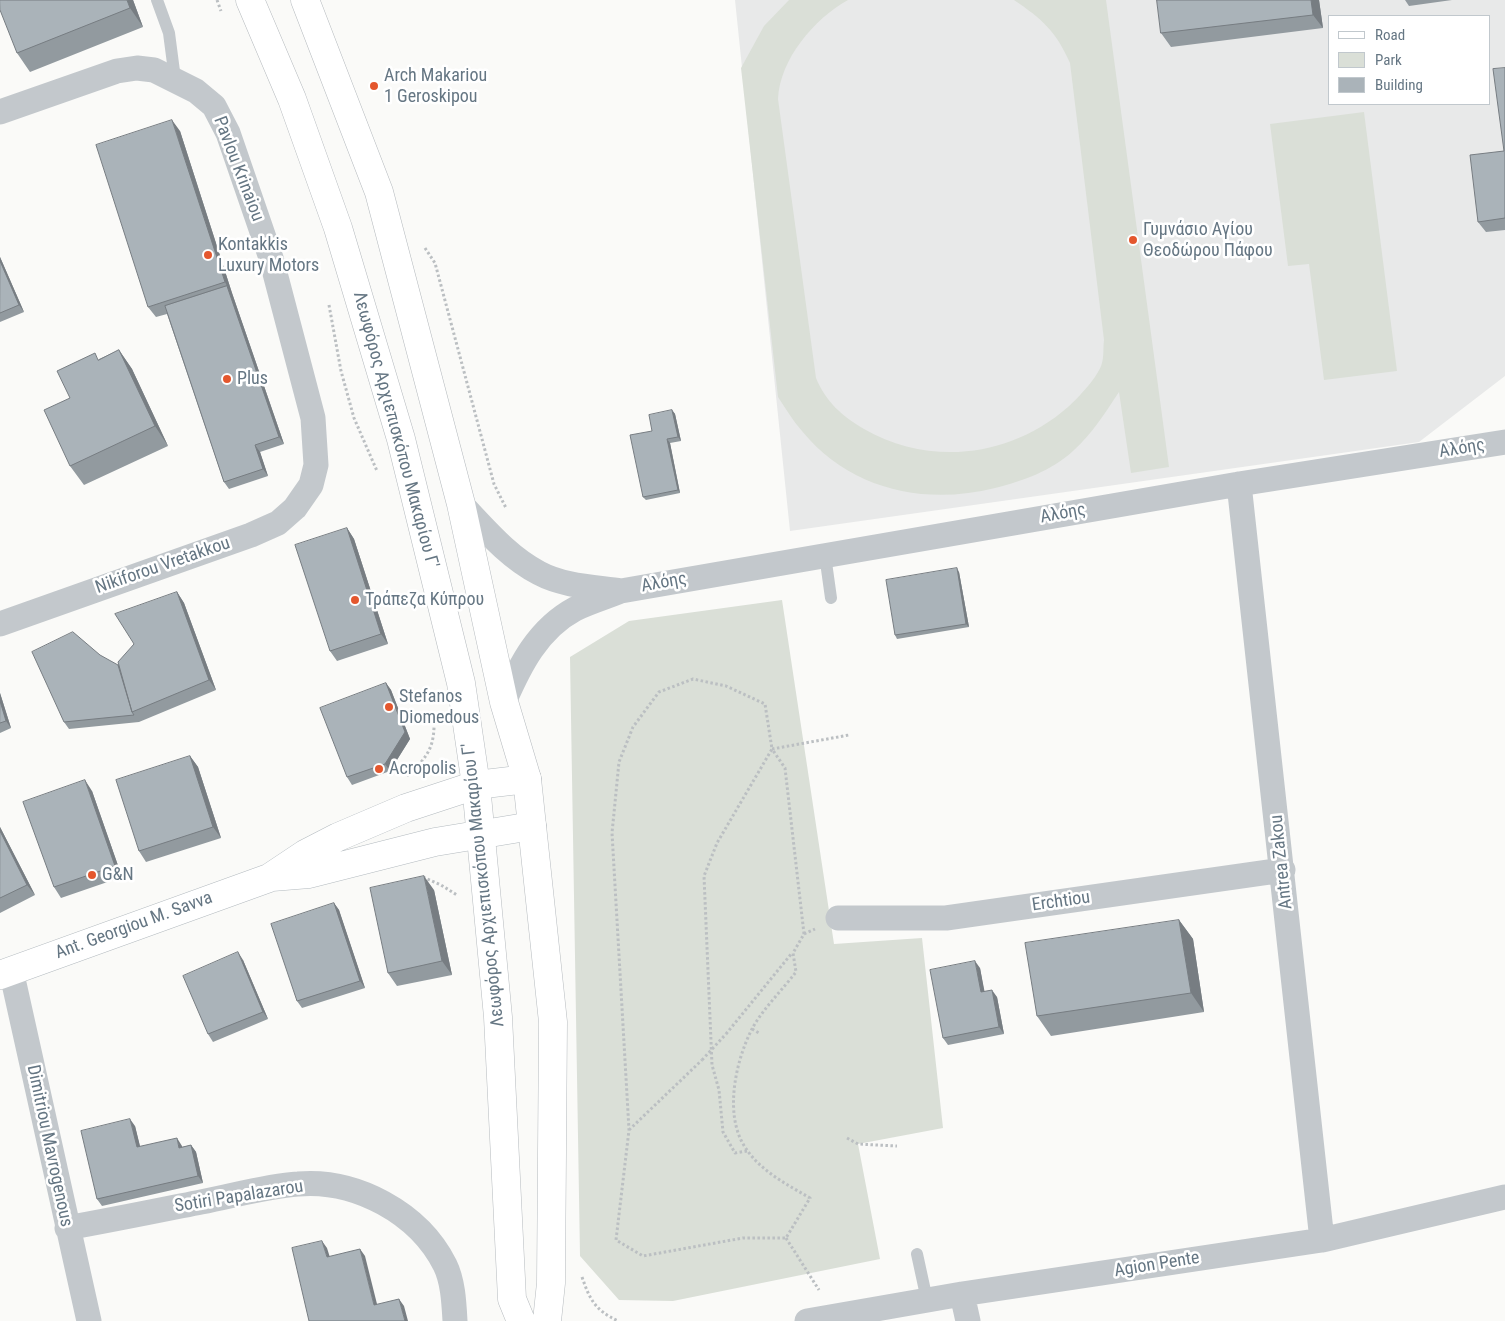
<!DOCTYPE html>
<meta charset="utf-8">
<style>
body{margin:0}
#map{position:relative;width:1505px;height:1321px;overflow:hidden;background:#fafaf8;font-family:"Roboto Condensed",sans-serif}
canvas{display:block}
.legend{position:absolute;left:1328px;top:15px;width:162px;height:90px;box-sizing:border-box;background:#fff;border:1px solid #c1c8cd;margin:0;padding:6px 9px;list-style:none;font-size:15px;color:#657683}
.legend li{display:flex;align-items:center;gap:10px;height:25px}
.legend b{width:25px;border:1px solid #c1c8cd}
</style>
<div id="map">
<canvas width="1505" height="1321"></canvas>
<ul class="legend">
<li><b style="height:6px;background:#fff"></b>Road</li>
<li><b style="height:14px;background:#dadfd7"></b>Park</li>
<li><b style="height:14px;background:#aab3b9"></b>Building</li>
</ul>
</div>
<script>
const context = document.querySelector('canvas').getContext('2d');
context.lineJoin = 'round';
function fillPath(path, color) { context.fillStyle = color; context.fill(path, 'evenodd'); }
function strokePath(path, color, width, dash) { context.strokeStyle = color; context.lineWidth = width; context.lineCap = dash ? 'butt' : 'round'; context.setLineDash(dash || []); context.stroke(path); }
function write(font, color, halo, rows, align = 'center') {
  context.font = font + ' "Roboto Condensed",sans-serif'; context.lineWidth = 5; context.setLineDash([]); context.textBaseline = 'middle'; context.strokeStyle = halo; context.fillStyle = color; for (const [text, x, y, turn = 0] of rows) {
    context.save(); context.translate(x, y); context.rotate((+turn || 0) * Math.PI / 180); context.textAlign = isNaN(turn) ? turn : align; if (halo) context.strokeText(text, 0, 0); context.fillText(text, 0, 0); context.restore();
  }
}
fillPath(new Path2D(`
 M735,0h770v376l-86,66 -629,89zM1329,16h160v88h-160z`), '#e8e9e9');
fillPath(new Path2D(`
 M789,0h59c-34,19 -68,59 -70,99l38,279c10,24 26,38 48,51 67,38 147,28 204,-22 10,-9 31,-31 34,-44 2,-7 1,-16 2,-23l-34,-277c-14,-32 -28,-44 -56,-63h92l63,467 -38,6 -12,-81c-14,21 -27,42 -46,59 -22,20 -50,30 -78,37 -71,18 -146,1 -193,-57 -9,-10 -16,-22 -24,-34l-37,-329 23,-42z
 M1364,112l33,259 -73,9 -15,-116 -21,2 -18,-142z
 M782,600l52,344 88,-6 21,190 -85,16 22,115 -207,42 -54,-1 -39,-44 -10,-599 59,-36z`), '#dadfd7');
const secondary = new Path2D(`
 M272,877l37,-3 126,-32 97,-16
 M0,975l269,-97 36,-24 33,-17 68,-29 70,-23 51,-6`);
const primary = new Path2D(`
 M250,0l42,99 46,129 63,211 60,244 15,102 22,232 14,282 9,22
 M305,0l74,192 82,312 43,198 23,77 26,243 -2,261 -4,38`);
strokePath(secondary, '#b3babf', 29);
strokePath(primary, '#b5babe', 29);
strokePath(new Path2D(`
 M217,0l4,11
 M425,248l10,15 59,221 12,24
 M329,305l12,66 13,47 23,53
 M772,749l77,-14
 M407,776c23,-21 28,-30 27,-61
 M423,877l18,8 16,10
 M804,934l11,-5
 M752,1029l7,4
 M726,1034l66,-81
 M629,1130l73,-70
 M847,1138l11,6 39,2
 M747,1151l-12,2 -12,-21 -4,-42 -7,-25 -8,-189 13,-33 55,-94 -7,-45 -39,-18 -33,-7 -34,13 -26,35 -14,35 -7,71 17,297 -13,110 27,16 100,-18h43l24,-40c-22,-13 -48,-26 -63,-48 -24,-32 -12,-88 5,-121 10,-19 31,-40 44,-57l-3,-19 11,-19 -19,-166 -13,-19
 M786,1238l33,52
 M582,1277c8,23 13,33 36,44`), '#bbbfc2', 3, [2.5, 2.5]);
strokePath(new Path2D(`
 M157,0l12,33 6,46
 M825,555l6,43
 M917,1254l10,46`), '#c3c8cc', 12);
strokePath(new Path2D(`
 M0,112l117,-41 20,-3 17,2 42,21 18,15 14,27 43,125 42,160 3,47 -5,20 -16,23 -17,15 -27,12 -251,89
 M1239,484l83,756
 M461,504c24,25 47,53 78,69 24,13 55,14 82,18
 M504,702c16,-37 34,-73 71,-93 14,-7 31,-12 46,-18l618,-107 266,-42
 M838,918h108l337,-48
 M11,970l78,351
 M67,1228c45,-8 89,-17 134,-26 32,-6 65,-16 97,-18 58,-5 121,29 147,81 8,16 9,38 10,56
 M962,1294l6,27
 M807,1321l155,-27 360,-54 183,-43`), '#c3c8cc', 25);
strokePath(secondary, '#fff', 28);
strokePath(primary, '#fff', 28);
strokePath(new Path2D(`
 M702,1060l24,-26`), '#bbbfc2', 3, [2.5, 2.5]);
fillPath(new Path2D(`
 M0,0h133l10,27 -113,45 -13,-19z
 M1157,0h162l4,28 -152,19 -10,-14z
 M1405,0h47l-43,6z
 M1505,68v162l-19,2 -8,-10 26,-71z
 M180,131l52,162 52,151 -24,8 8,24 -39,13 -5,-7 -57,-168 -11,3 -8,-10z
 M0,257l24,55 -24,10z
 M119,350l13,19 36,77 -84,39 -14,-19v-68l29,-39z
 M672,410l3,4 6,27 -11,2 10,50 -34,7 -3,-3 9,-66z
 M347,528l7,11 34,105 -51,17 -7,-10z
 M959,572l10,55 -72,12 -2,-4z
 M177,592l7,11 32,87 -77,32 -70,7 -5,-7 54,-57 16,-21z
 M386,683l5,7 19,49 -20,32 -38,14 -5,-8z
 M0,693l11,35 -11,5z
 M190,756l8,11 23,71 -75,24 -7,-11z
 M92,791l30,86 -61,21 -7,-11z
 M0,827l35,68 -35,18z
 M434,890l18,85 -55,11 -9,-13z
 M334,903l5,7 26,78 -63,20 -5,-7z
 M1179,920l14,19 11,73 -153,24 -14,-20z
 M243,960l25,59 -55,23 -5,-8z
 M980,968l4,23 13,6 7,37 -56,11 -5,-7z
 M135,1126l5,21 42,-1v1l9,-2 5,7 7,31 -101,23 -5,-7z`), '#929a9f');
fillPath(new Path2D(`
 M127,0h6l10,27 -13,-19z
 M1311,0h8l4,28 -10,-13z
 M172,120l8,11 52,162 52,151 -5,-7 -52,-151 -2,-4z
 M0,257l24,55 -5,-7 -19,-44z
 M119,350l13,19 36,77 -13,-20z
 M672,410l3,4 6,27 -3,-4z
 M667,439l3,4 10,50 -2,-3z
 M255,445l5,7 8,24 -5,-7z
 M347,528l7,11 34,105 -7,-10z
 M957,568l2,4 10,55 -3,-3z
 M177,592l7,11 32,87 -7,-10z
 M386,683l5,7 19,49 -20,32 -5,-7z
 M0,693l11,35 -5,-7 -6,-20z
 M190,756l8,11 23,71 -8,-11z
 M85,780l7,11 30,86 -7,-11z
 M0,827l35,68 -8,-10 -27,-54z
 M424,876l10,14 18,85 -10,-14z
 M334,903l5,7 26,78 -5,-7z
 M1179,920l14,19 11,73 -13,-19z
 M238,952l5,8 25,59 -5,-7z
 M975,961l5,7 6,31 -5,-7z
 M992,990l5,7 7,37 -5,-7z
 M130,1119l5,7 7,28 -5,-7z
 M177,1138l5,8 2,9 -5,-7z
 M191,1145l5,7 7,31 -5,-7z
 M322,1241l5,7 5,16 -5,-7z
 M360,1249l5,7 14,56 -5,-7z
 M399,1299l5,7 4,15h-3z`), '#777d82');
const building = new Path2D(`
 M0,0h127l3,8 -113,45 -17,-43z
 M1157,0h154l2,15 -152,18z
 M1505,68v150l-27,4 -8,-67 34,-4 -11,-82z
 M172,120l53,162 -77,25 -52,-162z
 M0,261l19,44 -19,8z
 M227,286l52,151 -24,8 8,24 -39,13 -59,-176z
 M119,350l36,76 -85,40 -26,-56 26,-12 -13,-27 38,-18 3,7z
 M672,410l6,27 -11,2 11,51 -35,7 -13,-62 22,-4 -3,-16z
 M347,528l34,106 -51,17 -35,-106z
 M957,568l9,56 -71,11 -9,-55z
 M177,592l32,88 -77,32 -14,-50 16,-18 -19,-30z
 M73,632l27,23 18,10 14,47 2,3 -70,7 -32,-70z
 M386,683l19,49 -20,32 -38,13 -27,-69z
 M0,701l6,20 -6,2z
 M190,756l23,71 -74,24 -23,-71z
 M85,780l30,86 -61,21 -31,-85z
 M0,831l27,54 -27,13z
 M424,876l18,85 -54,12 -18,-85z
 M334,903l26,78 -63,20 -26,-77z
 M1179,920l12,73 -154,23 -12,-73z
 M238,952l25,60 -55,22 -25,-58z
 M975,961l6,31 11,-2 7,37 -56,11 -13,-68z
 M130,1119l7,28 40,-9 2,10 12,-3 7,31 -101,23 -16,-68z
 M322,1241l5,16 33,-8 14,56 25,-6 6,22h-96l-17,-73z`);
fillPath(building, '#aab3b9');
strokePath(building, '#777d82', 1);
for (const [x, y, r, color] of [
 [374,86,5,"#e4572e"],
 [1133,240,5,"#e4572e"],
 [208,255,5,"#e4572e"],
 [227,379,5,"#e4572e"],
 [355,600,5,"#e4572e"],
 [389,707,5,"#e4572e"],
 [379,769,5,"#e4572e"],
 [92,875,5,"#e4572e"]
]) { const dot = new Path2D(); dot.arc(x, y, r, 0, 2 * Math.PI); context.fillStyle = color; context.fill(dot); strokePath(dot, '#fff', 2); }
write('18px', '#657683', '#fff', [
 ["Arch Makariou",384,76],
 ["1 Geroskipou",384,97],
 ["Γυμνάσιο Αγίου",1143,230],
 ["Θεοδώρου Πάφου",1143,251],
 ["Kontakkis",218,245],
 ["Luxury Motors",218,266],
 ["Plus",237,379],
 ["Τράπεζα Κύπρου",365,600],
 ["Stefanos",399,697],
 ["Diomedous",399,718],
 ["Acropolis",389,769],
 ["G&N",102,875]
], 'left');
write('18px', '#657683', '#fff', [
 ["Pavlou Krinaiou",238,169,69],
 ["Λεωφόρος Αρχιεπισκόπου Μακαρίου Γ'",395,430,75],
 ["Αλόης",1462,449,-9],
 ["Αλόης",1063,514,-10],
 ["Nikiforou Vretakkou",163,566,-19],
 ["Αλόης",664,583,-10],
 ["Antrea Zakou",1282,862,-96],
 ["Λεωφόρος Αρχιεπισκόπου Μακαρίου Γ'",484,885,-96],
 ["Erchtiou",1061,902,-8],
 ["Ant. Georgiou M. Savva",134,926,-20],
 ["Dimitriou Mavrogenous",49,1146,78],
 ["Sotiri Papalazarou",239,1197,-9],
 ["Agion Pente",1157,1265,-9]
]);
</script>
